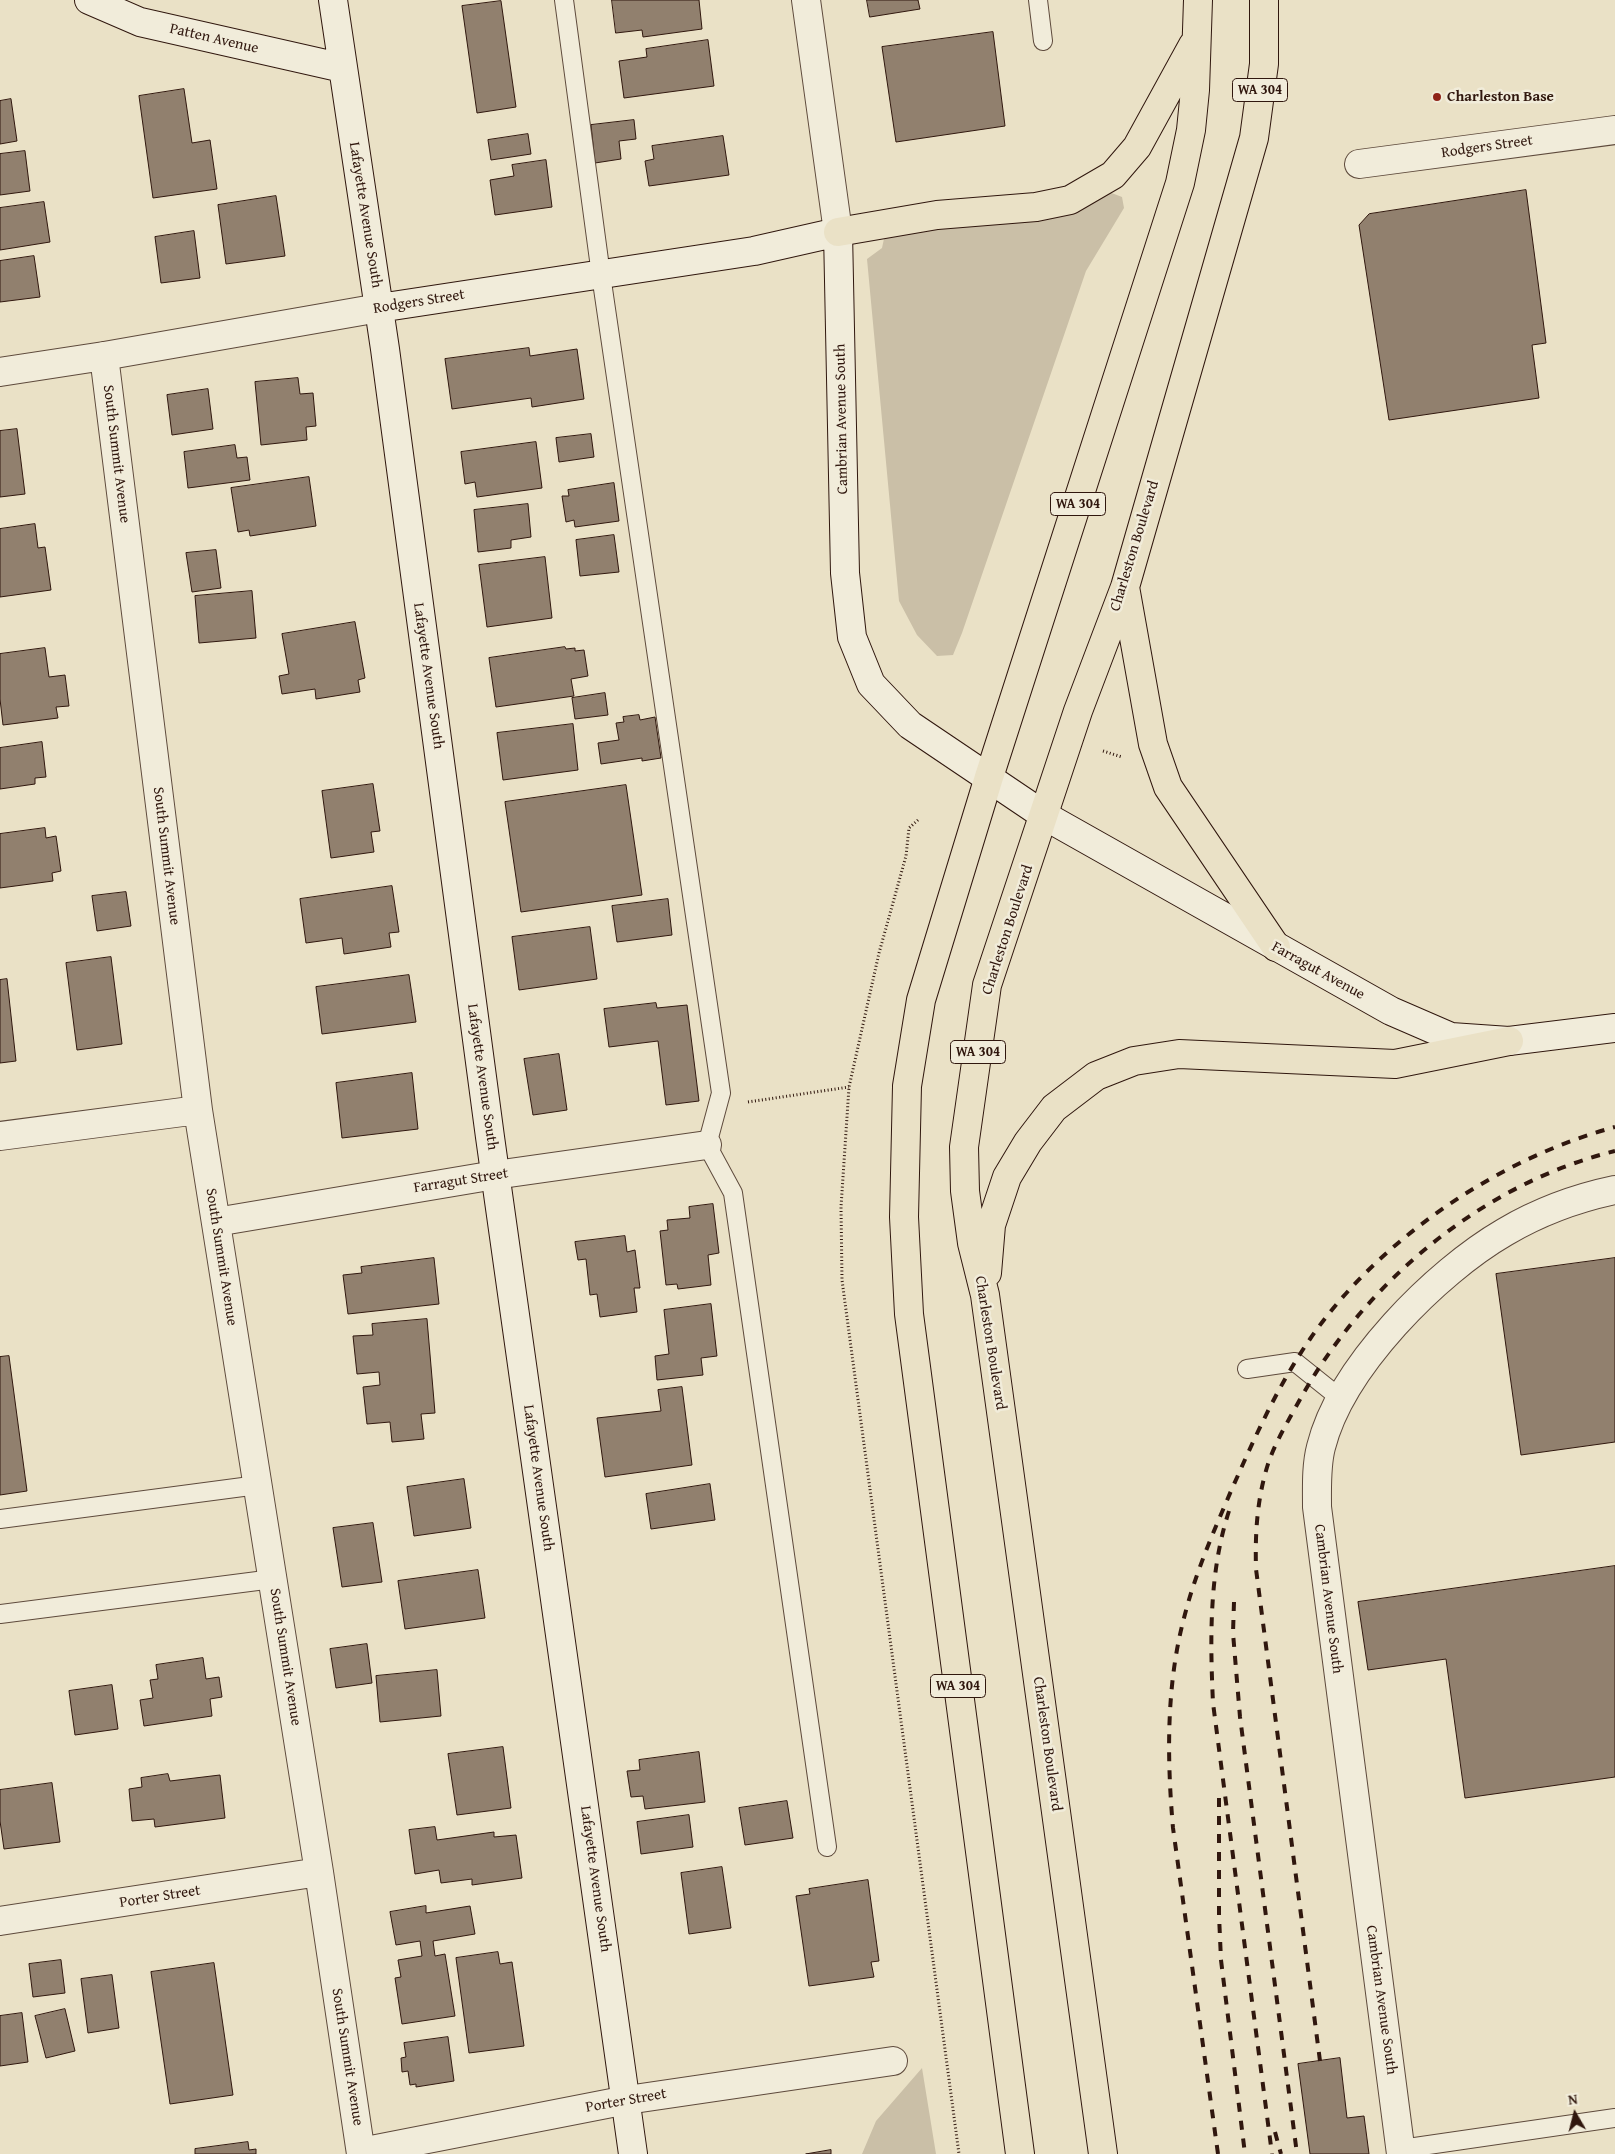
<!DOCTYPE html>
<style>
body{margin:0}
#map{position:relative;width:1615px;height:2154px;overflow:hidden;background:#eae1c6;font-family:"Gentium Book Plus",serif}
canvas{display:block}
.north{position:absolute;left:1550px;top:2089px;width:50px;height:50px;-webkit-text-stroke:4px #f1ecda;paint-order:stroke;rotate:352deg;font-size:14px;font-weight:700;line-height:20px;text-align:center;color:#30170e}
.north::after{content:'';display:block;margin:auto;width:18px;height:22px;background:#30170e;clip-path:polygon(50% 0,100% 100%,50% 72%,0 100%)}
</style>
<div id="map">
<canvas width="1615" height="2154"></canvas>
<div class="north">N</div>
</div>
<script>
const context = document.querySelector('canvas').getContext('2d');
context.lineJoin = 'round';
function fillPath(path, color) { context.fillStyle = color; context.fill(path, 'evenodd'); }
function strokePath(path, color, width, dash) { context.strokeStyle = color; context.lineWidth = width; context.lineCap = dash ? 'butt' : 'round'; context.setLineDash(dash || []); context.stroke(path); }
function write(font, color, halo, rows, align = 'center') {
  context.font = font + ' "Gentium Book Plus",serif'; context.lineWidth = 5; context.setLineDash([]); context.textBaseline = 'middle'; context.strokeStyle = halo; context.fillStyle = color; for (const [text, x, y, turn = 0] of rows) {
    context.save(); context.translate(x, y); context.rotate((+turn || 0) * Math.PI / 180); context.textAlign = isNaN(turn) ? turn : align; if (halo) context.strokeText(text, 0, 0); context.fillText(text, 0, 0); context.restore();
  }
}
fillPath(new Path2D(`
 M1109,192l13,5 2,11 -38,63 -124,362 -9,22 -16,1 -20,-21 -18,-34 -32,-342 15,-11 3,-14 166,-15 39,-16z
 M922,2068l14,86h-74l14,-33z`), '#cabfa7');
const building = new Path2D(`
 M612,0h87l3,29 -59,8 -1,-7 -26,3z
 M867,0h51l2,9 -50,8z
 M501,1l15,106 -39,6 -15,-107z
 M993,32l12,94 -109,16 -14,-95z
 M708,40l6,46 -90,12 -5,-37 28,-4 -1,-8z
 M184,89l8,54 18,-3 7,49 -64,9 -14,-102z
 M11,99l6,42 -17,3v-43z
 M634,120l2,19 -17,2 2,18 -26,4 -4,-38z
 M528,134l3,20 -40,6 -3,-20z
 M723,136l6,39 -80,11 -4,-25 9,-2 -2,-13z
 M25,151l5,40 -30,4v-41z
 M546,160l6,47 -57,8 -5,-35 24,-4 -2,-11z
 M1526,190l20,153 -14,2 7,53 -150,22 -30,-195 10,-11z
 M276,196l9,60 -59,8 -8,-59z
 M44,202l6,40 -50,8v-42z
 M194,231l6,47 -39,5 -6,-46z
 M34,256l6,41 -40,5v-41z
 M529,348l1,8 47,-7 7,50 -52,8 -1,-9 -79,11 -7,-50z
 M298,378l2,16 13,-1 3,33 -10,1 1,13 -46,5 -6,-63z
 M208,389l5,40 -41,6 -5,-40z
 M17,429l8,65 -25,3v-66z
 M591,434l3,23 -35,5 -3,-24z
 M536,442l6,46 -65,9 -2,-15 -10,2 -4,-32z
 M235,445l2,13 10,-1 3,23 -62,8 -4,-36z
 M309,477l7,49 -66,10 -1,-6 -11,2 -7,-44z
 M614,483l5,38 -44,6 -1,-7 -8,2 -4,-26h7l-1,-6z
 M528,504l3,33 -20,3v8l-33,4 -4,-42z
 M35,524l3,24 7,-1 6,43 -51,7v-68z
 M614,535l5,37 -39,4 -4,-36z
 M216,550l5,38 -29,4 -6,-39z
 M545,557l7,61 -65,9 -8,-62z
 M252,591l4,47 -57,5 -4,-47z
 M355,622l10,56 -7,2 2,12 -44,7 -1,-10 -33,5 -3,-18 10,-2 -7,-40z
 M565,647l1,2 9,-1v3l9,-1 4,26 -17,3 3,17 -78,11 -7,-49z
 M45,648l4,29 16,-2 4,31 -13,1 2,11 -55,7 -3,-26v-45z
 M605,693l3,22 -33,4 -3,-21z
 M639,715l1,5 15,-3 6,41 -19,3v-3l-41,6 -3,-21 21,-3 -3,-17 8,-1 -1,-5z
 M573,724l5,46 -75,10 -6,-47z
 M42,742l4,35 -11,1v6l-35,5v-41z
 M373,784l7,47 -9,1 3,20 -43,6 -9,-67z
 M626,785l16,110 -121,17 -16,-110z
 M45,828l1,10 10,-2 5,35 -9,2 1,8 -53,7v-54z
 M392,886l7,46 -10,1 2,14 -47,7 -2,-16 -36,5 -6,-44z
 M126,892l5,34 -34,5 -5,-35z
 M668,899l4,36 -55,7 -5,-36z
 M590,927l7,52 -78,11 -7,-53z
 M111,957l11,87 -45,6 -11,-87z
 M409,975l7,47 -94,12 -6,-47z
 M7,979l9,82 -16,2v-83z
 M656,1003l1,5 30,-3 12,96 -33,4 -8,-64 -49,6 -5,-38z
 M559,1054l8,56 -34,5 -9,-56z
 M412,1073l6,56 -76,9 -6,-55z
 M713,1204l6,49 -11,2 3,30 -33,4 -1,-5 -11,1 -6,-54 8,-1 -1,-10 23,-2 -1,-11z
 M625,1236l2,16 8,-2 5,38h-6l3,24 -37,5 -3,-23 -7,1 -4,-36 -8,1 -3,-18z
 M434,1258l5,46 -91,10 -5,-39 19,-2 -1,-6z
 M1615,1258v184l-94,13 -25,-181z
 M711,1304l6,52 -16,2 2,17 -46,5 -2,-24 14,-2 -5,-44z
 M427,1319l8,94 -14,1 3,25 -32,3 -2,-20 -23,2 -4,-37 17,-2 -1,-13 -22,2 -4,-38 20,-1 -1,-11z
 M9,1356l18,135 -27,4v-138z
 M682,1387l10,78 -87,12 -8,-59 64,-7 -3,-21z
 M464,1479l7,49 -57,8 -7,-49z
 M710,1484l5,36 -64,9 -5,-35z
 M373,1523l9,59 -40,5 -9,-59z
 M1615,1566v211l-150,21 -19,-139 -78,11 -10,-68z
 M478,1570l7,48 -80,11 -7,-48z
 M367,1644l5,39 -36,5 -6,-39z
 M203,1658l3,21 13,-2 3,20 -12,2 2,17 -68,10 -4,-26 13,-2 -3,-18 8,-1 -2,-14z
 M437,1670l4,46 -61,6 -4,-46z
 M112,1685l6,44 -43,6 -6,-44z
 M503,1747l8,61 -54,7 -9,-61z
 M699,1752l6,50 -60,7 -2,-13 -12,1 -4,-26 13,-1 -1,-10z
 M168,1774l2,7 50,-6 5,43 -70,9 -1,-8 -22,2 -3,-32 13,-2 -1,-9z
 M52,1783l8,59 -56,7 -4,-28v-31z
 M787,1801l6,37 -48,7 -6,-37z
 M689,1815l4,32 -52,7 -4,-32z
 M435,1827l2,13 57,-8v5l22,-2 6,43 -50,7v-6l-31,4 -2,-13 -24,4 -6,-44z
 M722,1867l9,61 -42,6 -8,-61z
 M868,1880l11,81 -8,1 3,15 -65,9 -13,-90 14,-2 -1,-5z
 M426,1906v7l44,-7 5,28 -42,7 2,15 10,-2 10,62 -53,8 -7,-46 6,-1 -3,-17 24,-4 -2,-15 -24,4 -6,-33z
 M498,1952l2,12 12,-2 12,84 -55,7 -13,-95z
 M61,1960l4,33 -32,4 -4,-33z
 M214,1963l19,132 -63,9 -19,-132z
 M112,1975l7,53 -31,5 -7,-54z
 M65,2009l10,42 -29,7 -11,-42z
 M22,2013l6,49 -28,4v-50z
 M448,2037l6,44 -38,6v-3l-6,1 -2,-14 -6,1 -1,-14 5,-1 -2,-14z
 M1340,2058l7,60 17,-2 5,38h-59l-12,-90z
 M248,2142l1,8 7,-1v5h-61v-5z
 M831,2150v4h-25z`);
fillPath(building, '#91806e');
strokePath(building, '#30170e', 1);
const lane = new Path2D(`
 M564,0l37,275 120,818 -14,52 26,48 94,654
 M1038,0l5,41
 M1247,1369l48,-7 45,36
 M0,1519l258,-34
 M0,1614l273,-35
 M1401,2149l214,-31`);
const street = new Path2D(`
 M806,0l32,232
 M1359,164l256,-34
 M104,356l94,754 121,762 42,282
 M0,372l104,-16 275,-48
 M0,1136l198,-26
 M216,1222l279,-47 212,-30
 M0,1921l319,-49
 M361,2152l266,-52 266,-39
 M1401,2154l-84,-647c0,-20 -1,-41 4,-60 20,-80 115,-175 184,-215 34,-20 72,-34 110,-42`);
const secondary = new Path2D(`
 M89,0l51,22 203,46
 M333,0l52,349 105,788 143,1017
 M379,308l375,-57 84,-19 7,341 7,64 19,47 39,41 135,91 346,195 60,26 58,4 106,-13`);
const highway = new Path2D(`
 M838,232l99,-17 99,-8 34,-7 43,-25 24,-28 56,-102
 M1125,587l28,157 15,43 108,160
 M987,1273l4,-48 16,-48 21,-35 26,-34 42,-32 38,-15 45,-7 216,10 114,-23
 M1020,2154l-111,-840 -5,-97 3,-131 14,-86 68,-223 191,-594 11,-53 4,-40 3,-90
 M1103,2154l-118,-859 -13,-52 -7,-52 -1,-44 23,-162 91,-274 47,-124 129,-449 10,-74v-64`);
strokePath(lane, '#5e4a3c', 20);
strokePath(street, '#5e4a3c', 30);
strokePath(secondary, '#30170e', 30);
strokePath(highway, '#30170e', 30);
strokePath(new Path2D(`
 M1103,751l19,6
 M918,820l-9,8 -3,28 -27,97 -30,134 -8,120 1,73 117,874
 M748,1102l101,-15`), '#30170e', 3, [1, 2.5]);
strokePath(lane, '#f1ecda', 18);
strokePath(street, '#f1ecda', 28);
strokePath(secondary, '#f1ecda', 28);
strokePath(highway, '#eae1c6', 28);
strokePath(new Path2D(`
 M1229,1511c-20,61 -19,128 -16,192l59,451
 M1234,1602l-1,31 7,84 57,437
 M1219,1798v117l2,45 24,194
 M1320,2061l-64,-492c-1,-36 1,-70 12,-105 7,-21 19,-41 30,-61 65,-119 183,-219 317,-252
 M1275,2132l6,22
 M1218,2154l-45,-326c-6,-69 -7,-142 11,-210 11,-44 29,-85 47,-127 23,-52 46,-104 79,-152 68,-99 189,-181 305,-212`), '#30170e', 4, [9, 9]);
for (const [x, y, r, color] of [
 [1437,97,5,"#8f2418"]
]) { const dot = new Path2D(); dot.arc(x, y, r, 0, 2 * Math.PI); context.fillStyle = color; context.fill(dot); strokePath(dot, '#f1ecda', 2); }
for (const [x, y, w] of [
 [1260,90,55],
 [1078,504,55],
 [978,1052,55],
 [958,1686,55]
]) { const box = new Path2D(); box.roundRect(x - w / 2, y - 11.5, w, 23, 4); context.fillStyle = '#f1ecda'; context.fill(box); strokePath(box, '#30170e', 1); }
write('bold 14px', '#30170e', null, [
 ["WA 304",1260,90],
 ["WA 304",1078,504],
 ["WA 304",978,1052],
 ["WA 304",958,1686]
]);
write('15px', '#30170e', '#f1ecda', [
 ["Patten Avenue",214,39,13],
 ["Rodgers Street",1487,147,-8],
 ["Lafayette Avenue South",365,215,81],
 ["Rodgers Street",419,302,-9],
 ["Cambrian Avenue South",842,419,-91],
 ["South Summit Avenue",116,454,83],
 ["Charleston Boulevard",1135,546,-73],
 ["Lafayette Avenue South",428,676,82],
 ["South Summit Avenue",166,856,83],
 ["Charleston Boulevard",1008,930,-72],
 ["Farragut Avenue",1318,971,29],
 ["Lafayette Avenue South",482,1077,82],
 ["Farragut Street",461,1181,-9],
 ["South Summit Avenue",221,1257,81],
 ["Charleston Boulevard",990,1343,81],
 ["Lafayette Avenue South",538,1478,82],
 ["Cambrian Avenue South",1328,1599,83],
 ["South Summit Avenue",285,1657,81],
 ["Charleston Boulevard",1047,1744,82],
 ["Lafayette Avenue South",595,1879,82],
 ["Porter Street",160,1897,-9],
 ["Cambrian Avenue South",1381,2000,82],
 ["South Summit Avenue",347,2057,81],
 ["Porter Street",626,2101,-10]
]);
write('bold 15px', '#30170e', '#f1ecda', [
 ["Charleston Base",1447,97]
], 'left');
</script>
